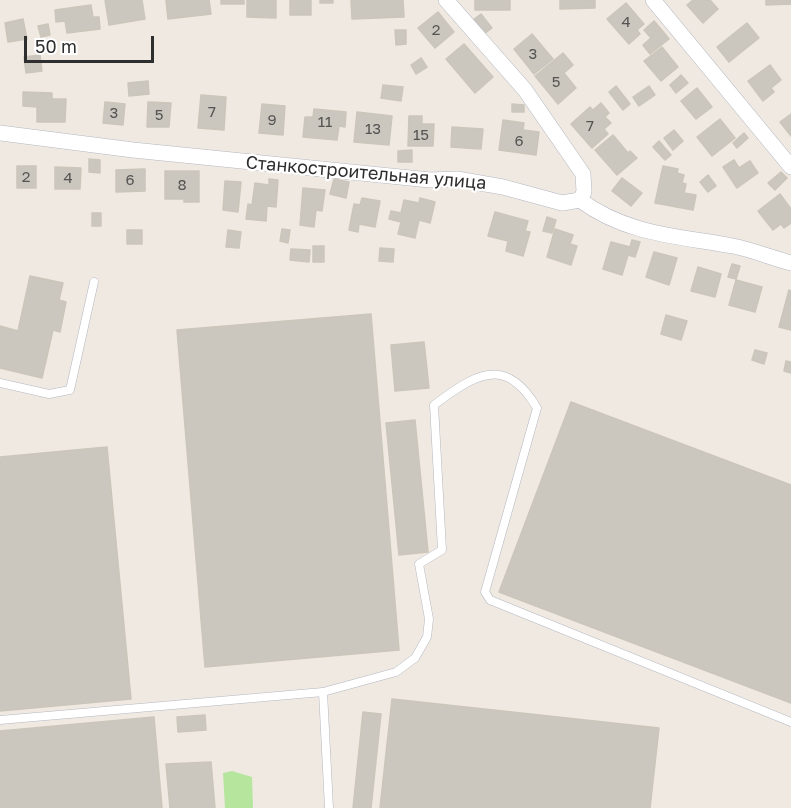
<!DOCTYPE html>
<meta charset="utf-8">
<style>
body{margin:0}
#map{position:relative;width:791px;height:808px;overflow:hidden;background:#efe9e1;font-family:"Golos Text",sans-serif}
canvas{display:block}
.scale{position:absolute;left:24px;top:36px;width:130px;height:27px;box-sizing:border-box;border:3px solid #2e2e2e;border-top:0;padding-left:8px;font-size:18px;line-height:21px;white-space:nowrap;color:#2e2e2e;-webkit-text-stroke:4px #fff;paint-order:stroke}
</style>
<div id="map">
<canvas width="791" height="808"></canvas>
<div class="scale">50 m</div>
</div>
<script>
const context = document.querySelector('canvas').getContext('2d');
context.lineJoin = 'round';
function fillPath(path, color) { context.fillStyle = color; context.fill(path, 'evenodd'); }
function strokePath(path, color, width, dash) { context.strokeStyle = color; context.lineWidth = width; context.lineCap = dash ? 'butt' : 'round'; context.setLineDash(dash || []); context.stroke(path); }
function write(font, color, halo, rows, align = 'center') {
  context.font = font + ' "Golos Text",sans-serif'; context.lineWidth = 4.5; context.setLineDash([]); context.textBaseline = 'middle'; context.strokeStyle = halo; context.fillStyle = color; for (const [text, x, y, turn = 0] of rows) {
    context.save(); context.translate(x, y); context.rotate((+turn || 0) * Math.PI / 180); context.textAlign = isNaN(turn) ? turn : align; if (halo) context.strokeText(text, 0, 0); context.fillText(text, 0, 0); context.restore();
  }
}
fillPath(new Path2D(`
 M232,771l20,6 1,31h-28l-2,-35z`), '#b6e59e');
const building = new Path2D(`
 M105,0h37l3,19 -36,6z
 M166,0h43l2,14 -43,5z
 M221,0h23v4h-23z
 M247,0h29v18l-29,-1z
 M290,0h21v15h-21z
 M320,0h13v3h-13z
 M351,0h52l1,17 -52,2z
 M475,0h35v10h-35z
 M560,0h35v8l-35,1z
 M693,0h17l8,9 -15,14 -16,-18z
 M766,0h25v4l-25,1z
 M626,3l18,21 -7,6 3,4 -11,10 -22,-25z
 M91,5l2,12h6l1,12 -33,4 -2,-12 -9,1 -1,-12z
 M438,12l16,20 -19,16 -17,-20z
 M481,14l11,14 -8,6 -11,-14z
 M23,19l4,20 -19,3 -3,-19z
 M654,21l7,8 -10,9 -7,-8z
 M747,23l12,15 -30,24 -12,-15z
 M48,24l2,11 -9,2 -3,-11z
 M661,29l8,10 -19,15 -7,-9z
 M395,30h11v14l-10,1z
 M532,34l21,25 -19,15 -20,-25z
 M464,44l29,33 -18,16 -29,-34z
 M662,47l16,20 -17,14 -17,-20z
 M563,53l10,12 -9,8 12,15 -18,16 -23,-28z
 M40,55l2,16 -16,2 -2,-16z
 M421,58l6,9 -11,7 -5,-9z
 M770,65l11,15 -10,8 3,4 -11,9 -15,-20z
 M681,75l7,8 -12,10 -6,-8z
 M148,81l1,13 -20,2 -1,-13z
 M383,85l20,2 -2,14 -20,-3z
 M616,86l14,18 -7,6 -14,-18z
 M649,86l6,9 -16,11 -6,-9z
 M697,88l15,19 -16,12 -15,-18z
 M23,92l29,1v6h14l-1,23h-28v-15l-14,-1z
 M201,95l25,2 -2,33 -26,-2z
 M105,102l20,2 -2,21 -20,-2z
 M148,102l23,1 -2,24h-22z
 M601,103l8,10 -4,4 6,6 -7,6 4,5 -16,14 -21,-24 19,-17 3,3z
 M262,104l23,2 -2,29 -24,-2z
 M512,104l12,1v7h-12z
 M314,109l32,3 -1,15 -6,-1 -2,14 -34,-3 2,-20h8z
 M357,112l35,4 -3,29 -35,-3z
 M791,114v22l-11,-14z
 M409,116h13v8h12l-1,22h-25z
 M720,119l15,19 -23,18 -15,-19z
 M503,120l21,3 -1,7 16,2 -3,23 -37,-5z
 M452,127l31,2 -2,20 -30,-2z
 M674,130l9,11 -10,9 -9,-12z
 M744,133l4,5 -11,10 -4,-5z
 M613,135l15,18 2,-2 7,7 -20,17 -22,-25z
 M659,141l12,14 -6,5 -12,-13z
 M412,150v12h-14v-11z
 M89,159l11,1v13l-11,-1z
 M734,160l5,8 11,-7 8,12 -21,15 -14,-21z
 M17,166h19v22h-19z
 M663,166l15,3 -1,4 7,2 -2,8 4,1 -2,9 12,2 -3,15 -38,-7z
 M55,167l26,1 -1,21h-25z
 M145,169v22l-29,1v-22z
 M165,171h34v31h-15v-3h-19z
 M781,172l6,6 -12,12 -7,-7z
 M708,175l8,11 -8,6 -8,-10z
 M622,178l20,15 -11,13 -19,-15z
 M269,179l9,1 -2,27 -9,-1 -1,15 -20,-2 2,-15 4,1 3,-22 14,2z
 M334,179l15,3 -3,16 -16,-4z
 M225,181l16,1 -3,30 -15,-2z
 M303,188l22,2 -3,21 -6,-1 -2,17 -14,-2z
 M780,194l11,15v14l-7,5 -3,-4 -8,6 -15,-19z
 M362,198l18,3 -5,26 -16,-3 -1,8 -9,-2 5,-26 6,1z
 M420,198l15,4 -5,21 -11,-3 -4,18 -17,-4 3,-12 -12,-3 2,-8 10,2 3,-13 15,3z
 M495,212l33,9 -3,10 5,1 -7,24 -17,-5 2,-10 -20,-5z
 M92,213h9v13h-9z
 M547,217l9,3 -4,13 -9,-2z
 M282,229l8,1 -2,13 -8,-2z
 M555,229l18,6 -3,9 7,2 -6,19 -24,-8z
 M127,230h15v14h-15z
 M228,230l13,2 -2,16 -13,-1z
 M632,240l8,2 -5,15 -7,-2 -6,20 -19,-6 8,-27 19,5z
 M313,246h11v16h-11z
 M380,248l14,1 -1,13 -14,-1z
 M291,249l19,1 -1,12 -19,-2z
 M654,252l23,6 -8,27 -23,-8z
 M732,264l8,2 -4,13 -8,-2z
 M698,267l23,7 -6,23 -24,-6z
 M30,276l33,7 -4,17 7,2 -6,30 -7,-2 -11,48 -42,-10v-42l18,5z
 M736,280l26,7 -7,25 -26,-7z
 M789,290l2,1v39l-12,-3z
 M371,314l28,336 -194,17 -28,-337z
 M666,315l21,6 -6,19 -20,-6z
 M424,342l5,46 -34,3 -4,-46z
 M755,350l12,3 -3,11 -12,-4z
 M786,361l5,1v11l-7,-2z
 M571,402l220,83v218l-292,-111z
 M415,420l13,132 -29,3 -13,-132z
 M107,447l24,252 -131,12v-254z
 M392,699l267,29 -9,80h-270z
 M363,712l18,2 -10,94h-18z
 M205,715l1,15 -28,2 -1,-15z
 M154,717l8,91h-162v-77z
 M211,762l4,46h-45l-4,-44z`);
fillPath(building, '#cbc7bf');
strokePath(building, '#cbc5ba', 1.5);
const service = new Path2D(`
 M0,383l49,11 21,-4 24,-108
 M323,692l6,116
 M0,720l323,-28 73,-20 19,-14 12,-21 2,-18 -10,-55 23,-14 -8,-145c39,-29 71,-52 103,3l-52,184 5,8 301,122`);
const minor = new Path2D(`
 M446,0l79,90 58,84 1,18 -4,8
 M653,0l138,167
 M0,133l133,17 297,30 27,-1 46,8 59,16 18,-3c47,35 99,36 153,46 20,4 39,12 58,17`);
strokePath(service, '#b4b7c1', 9);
strokePath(minor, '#b4b7c1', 16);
strokePath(service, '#fff', 8);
strokePath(minor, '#fff', 15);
write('15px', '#555452', null, [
 ["4",626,22],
 ["2",436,30],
 ["3",533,54],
 ["5",556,82],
 ["7",212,112],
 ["3",114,113],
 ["5",159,115],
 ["9",272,120],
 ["11",325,122],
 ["7",590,126],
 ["13",373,129],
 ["15",421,135],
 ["6",519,141],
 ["2",26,177],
 ["4",68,178],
 ["6",130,180],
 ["8",182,185]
]);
write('18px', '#2e2e2e', '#fff', [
 ["Станкостроительная улица",366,173,5]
]);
</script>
